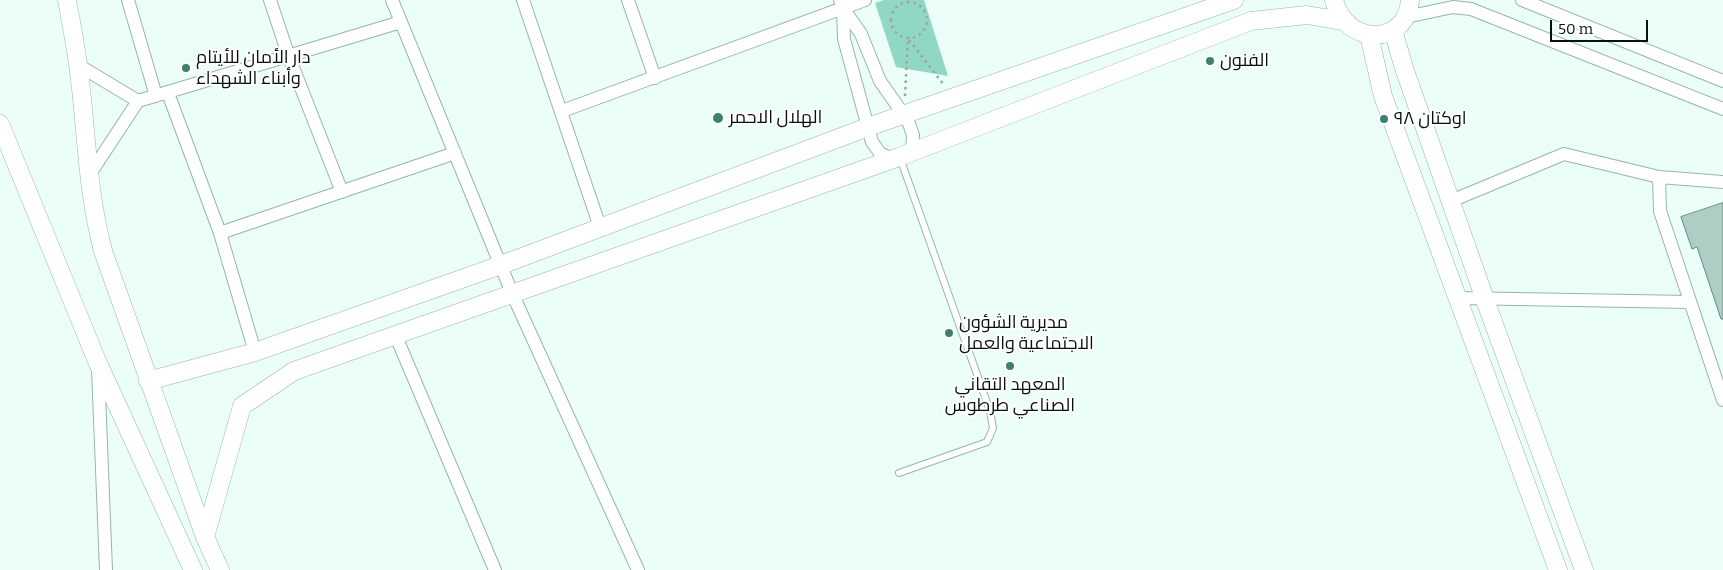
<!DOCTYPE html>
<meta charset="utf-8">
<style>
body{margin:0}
#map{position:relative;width:1723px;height:570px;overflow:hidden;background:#ebfef8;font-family:Bitter,serif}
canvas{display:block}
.scale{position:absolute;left:1550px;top:20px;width:98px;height:22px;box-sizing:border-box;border:2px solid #07120f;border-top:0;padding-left:6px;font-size:15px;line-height:18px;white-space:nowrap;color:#07120f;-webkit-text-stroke:4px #fff;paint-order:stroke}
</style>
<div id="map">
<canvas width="1723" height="570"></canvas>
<div class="scale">50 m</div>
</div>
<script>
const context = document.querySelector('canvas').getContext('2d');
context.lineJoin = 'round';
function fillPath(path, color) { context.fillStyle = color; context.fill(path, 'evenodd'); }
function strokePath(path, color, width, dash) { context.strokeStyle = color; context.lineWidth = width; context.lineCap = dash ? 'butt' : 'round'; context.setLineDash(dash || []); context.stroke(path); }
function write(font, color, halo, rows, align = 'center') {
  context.font = font + ' Bitter,Cairo,serif'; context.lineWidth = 4; context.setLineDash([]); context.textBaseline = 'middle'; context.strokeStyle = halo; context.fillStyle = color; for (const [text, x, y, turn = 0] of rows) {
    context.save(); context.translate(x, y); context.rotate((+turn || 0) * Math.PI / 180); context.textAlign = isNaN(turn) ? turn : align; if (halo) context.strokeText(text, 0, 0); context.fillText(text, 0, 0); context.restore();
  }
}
fillPath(new Path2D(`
 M884,0h40l24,76 -52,-9 -21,-64z`), '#90d7c4');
const building = new Path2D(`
 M1723,203v116h-2l-24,-72 -5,2 -11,-32z`);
fillPath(building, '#aecdc4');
strokePath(building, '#6c8981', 1);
const lane = new Path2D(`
 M899,473l88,-31 6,-14 -3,-17 -90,-253`);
const street = new Path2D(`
 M128,0l28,96
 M270,0l19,57 53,135
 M392,0l120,293 126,277
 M523,0l77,227
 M628,0l27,78
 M840,0l3,8 1,31 28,103 8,11 12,6
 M1522,0l201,81
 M843,8l18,26 19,47 28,40 5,14 -1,17
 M1406,17l47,-10 18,2 252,100
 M78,65l60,36
 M168,93l52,140 35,119
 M562,111l303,-111
 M88,177l50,-76 263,-79
 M1723,182l-64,-5 1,34 63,189
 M1451,201l113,-47 95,23
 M220,233l235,-80
 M1458,298l232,4
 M395,334l100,236
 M98,369l8,201`);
const secondary = new Path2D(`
 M67,0c4,21 8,43 11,64 9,65 8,122 25,187l102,286 15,33
 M1334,0c12,47 73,46 76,0
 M1393,30l11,38 84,240 96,262
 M1369,35l14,61 175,474
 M0,124l97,237 96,209
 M148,381l107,-29 246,-87 367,-138 366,-127
 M205,537l37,-131 52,-35 605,-214 352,-136 56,-6 35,6`);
strokePath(lane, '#96b5ac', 8);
strokePath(street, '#96b5ac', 14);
strokePath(secondary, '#96b5ac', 19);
strokePath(new Path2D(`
 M891 20a18 18 0 1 1 36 0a18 18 0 1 1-36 0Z
 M909,40l35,45
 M905,96l3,-57`), '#97a7a2', 2.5, [2.5, 4]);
strokePath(lane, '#fff', 6);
strokePath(street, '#fff', 12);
strokePath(secondary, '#fff', 18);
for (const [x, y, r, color] of [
 [1210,61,5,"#3e7f6f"],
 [186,68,5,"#3e7f6f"],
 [718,118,6,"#3e7f6f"],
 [1384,119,5,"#3e7f6f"],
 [949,333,5,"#3e7f6f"],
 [1010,366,5,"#3e7f6f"]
]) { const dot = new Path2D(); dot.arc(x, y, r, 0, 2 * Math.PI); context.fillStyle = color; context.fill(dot); strokePath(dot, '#fff', 2); }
write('18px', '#07120f', '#fff', [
 ["دار الأمان للأيتام",196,58],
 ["وأبناء الشهداء",196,79],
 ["الفنون",1220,61],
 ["الهلال الاحمر",729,118],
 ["اوكتان ٩٨",1394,119],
 ["مديرية الشؤون",959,323],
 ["الاجتماعية والعمل",959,344],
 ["المعهد التقاني",1010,385,"center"],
 ["الصناعي طرطوس",1010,406,"center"]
], 'left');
</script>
